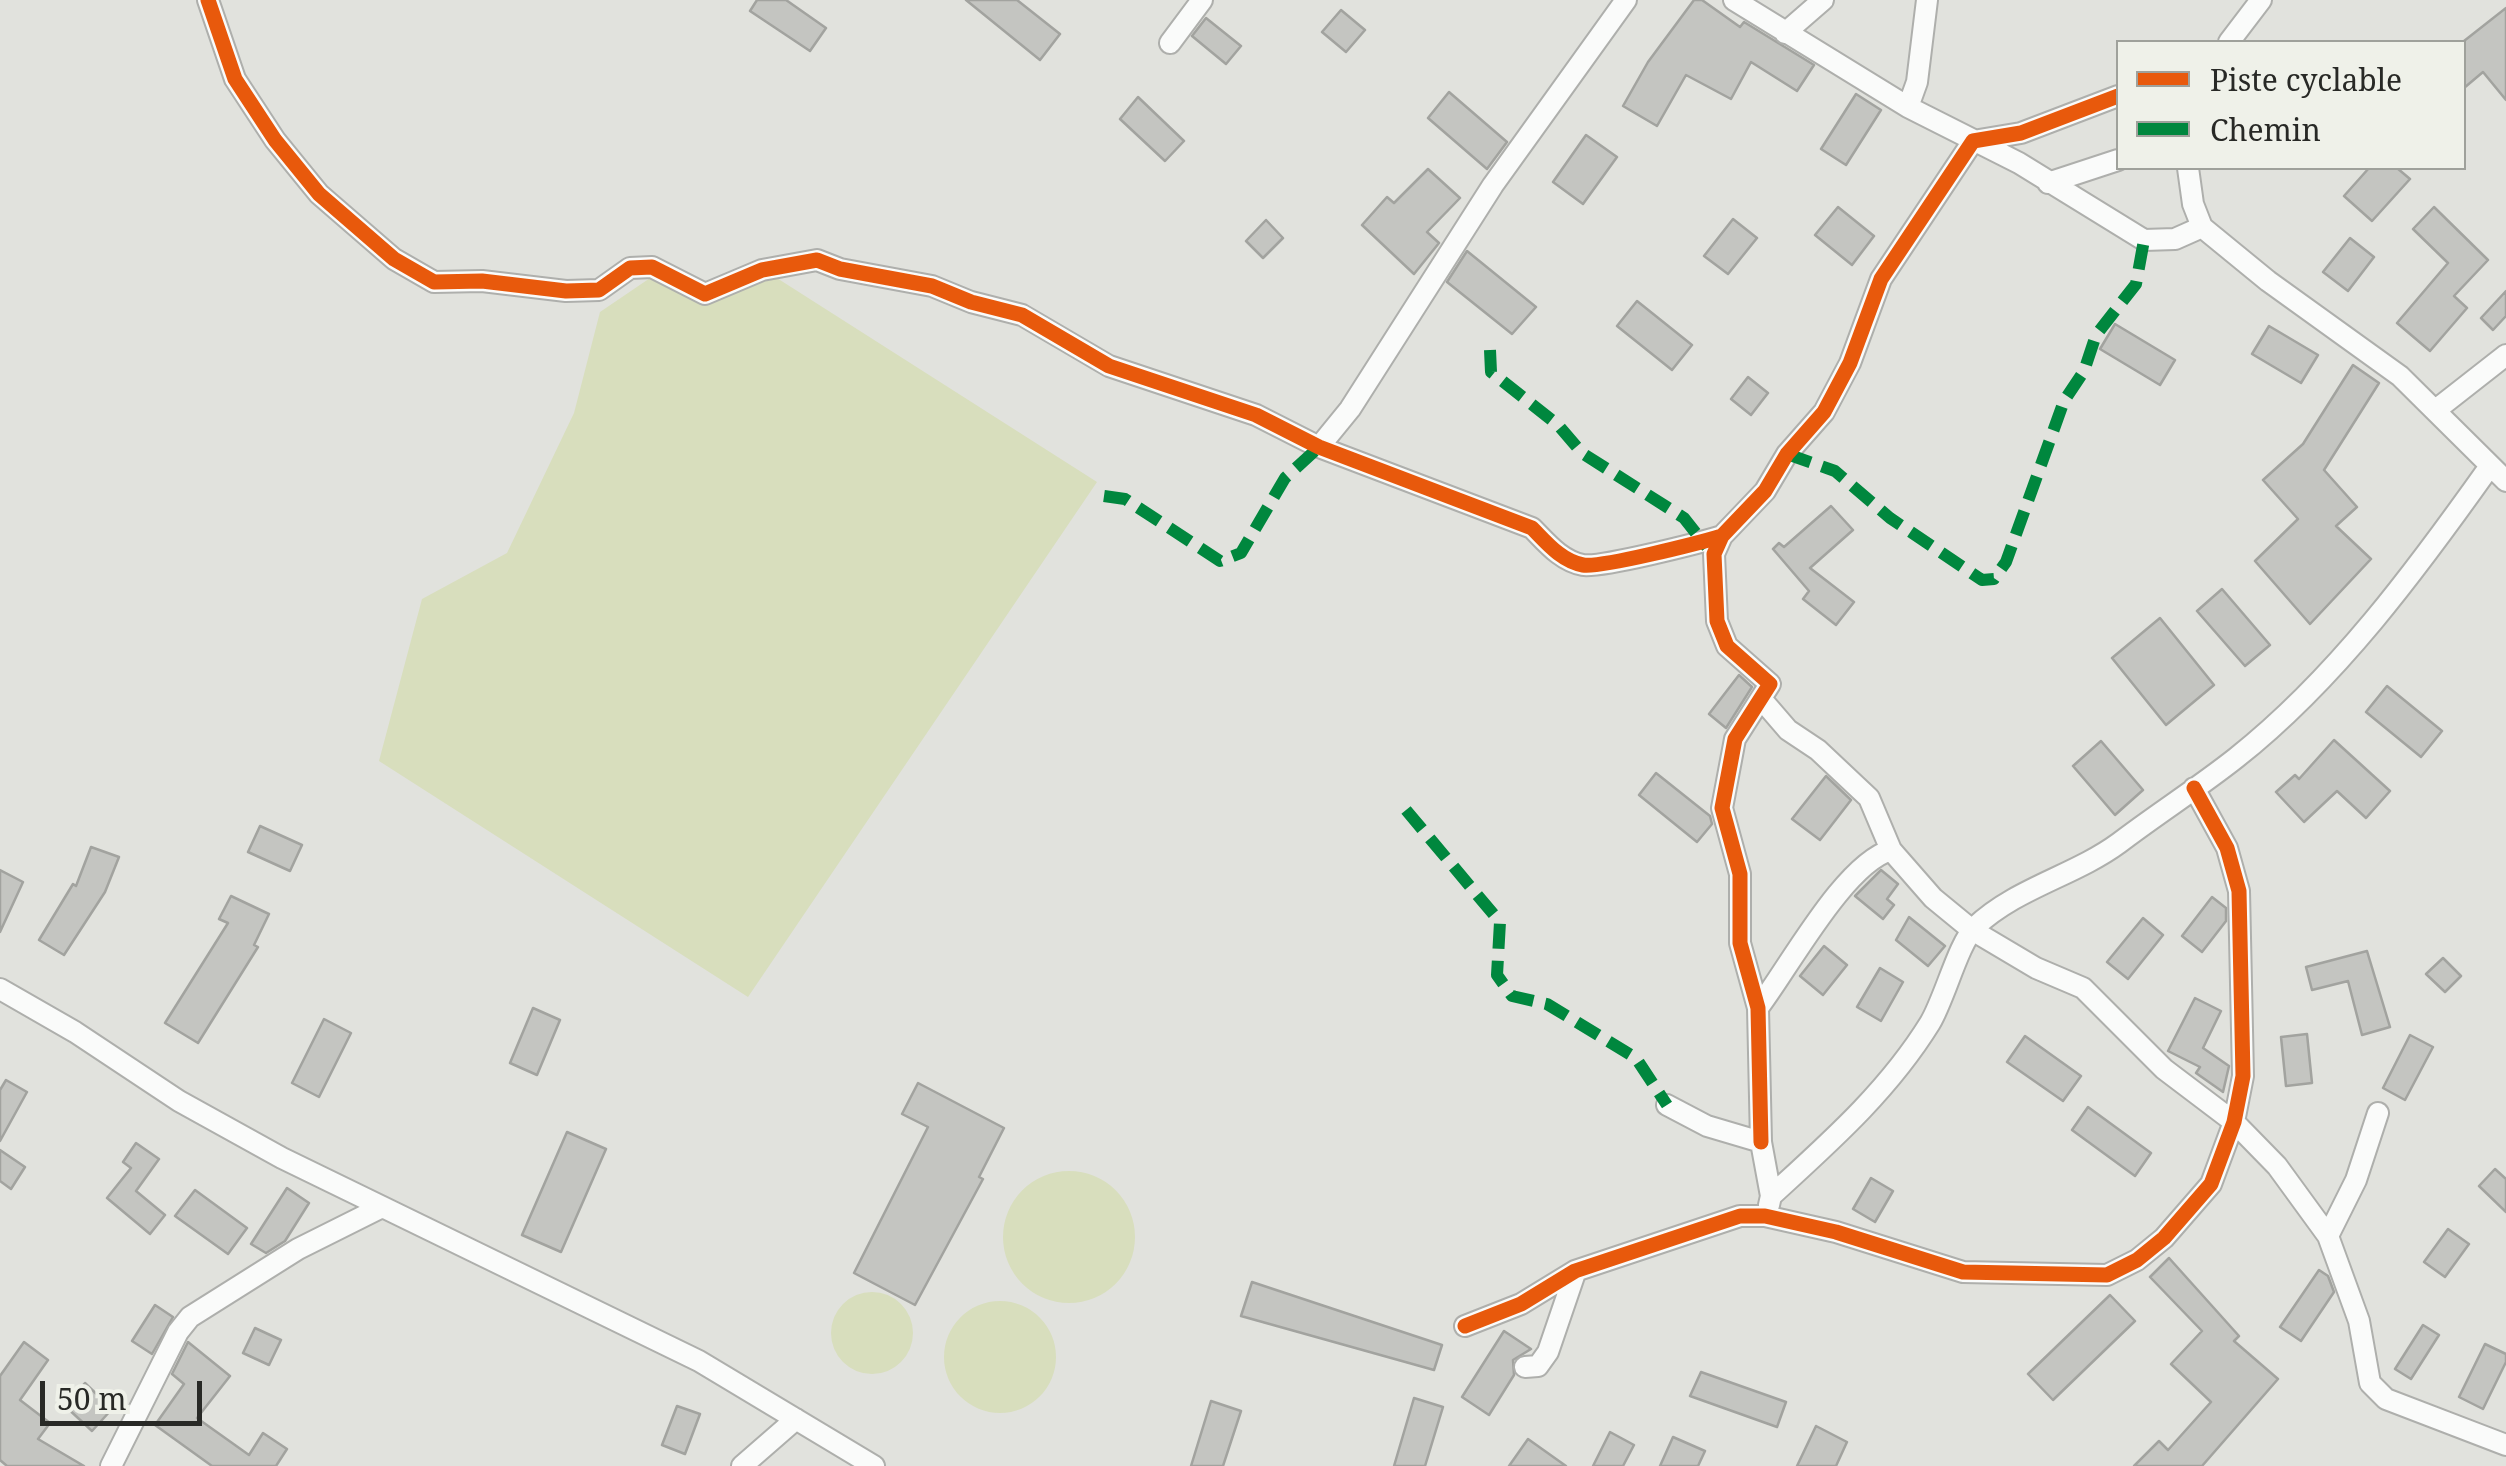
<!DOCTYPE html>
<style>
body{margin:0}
#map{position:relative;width:2506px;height:1466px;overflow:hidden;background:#e1e2dd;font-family:"Noto Serif",serif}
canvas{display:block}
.legend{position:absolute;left:2116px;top:40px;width:350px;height:130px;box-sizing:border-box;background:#eff1e9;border:2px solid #9fa19b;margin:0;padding:12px 18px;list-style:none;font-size:30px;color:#282926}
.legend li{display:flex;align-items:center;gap:20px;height:50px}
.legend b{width:50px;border:2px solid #9fa19b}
.scale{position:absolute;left:40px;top:1381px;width:162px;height:45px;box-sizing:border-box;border:5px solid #282926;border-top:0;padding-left:12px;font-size:30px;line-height:35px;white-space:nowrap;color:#282926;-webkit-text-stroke:8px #eff1e9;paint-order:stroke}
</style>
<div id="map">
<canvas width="2506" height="1466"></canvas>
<ul class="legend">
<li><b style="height:12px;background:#e8590c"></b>Piste cyclable</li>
<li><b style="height:12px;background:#00873e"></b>Chemin</li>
</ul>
<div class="scale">50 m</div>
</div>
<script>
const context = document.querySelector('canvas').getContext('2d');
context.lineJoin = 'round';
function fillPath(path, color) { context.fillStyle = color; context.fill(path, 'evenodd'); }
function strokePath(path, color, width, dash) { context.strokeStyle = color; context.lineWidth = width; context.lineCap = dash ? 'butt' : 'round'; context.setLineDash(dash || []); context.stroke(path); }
fillPath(new Path2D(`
 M769,273l328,209 -349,515 -369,-236 43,-162 85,-46 67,-140 26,-101 56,-38 47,26z
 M1003 1237a66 66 0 1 1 132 0a66 66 0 1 1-132 0Z
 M831 1333a41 41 0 1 1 82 0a41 41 0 1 1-82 0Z
 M944 1357a56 56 0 1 1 112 0a56 56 0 1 1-112 0Z`), '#d8debd');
const building = new Path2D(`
 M757,0h29l40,28 -16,23 -60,-40z
 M966,0h51l43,34 -20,26z
 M1694,0h8l38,27 4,-5 70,43 -17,26 -46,-29 -20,37 -45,-24 -29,51 -34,-20 25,-44z
 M2506,8v92l-23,-28 -19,16v-47z
 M1341,10l24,20 -19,22 -24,-20z
 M1206,18l35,28 -15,18 -34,-28z
 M1449,92l58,50 -20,27 -59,-51z
 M1856,94l25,16 -35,55 -25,-16z
 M1138,97l46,44 -19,20 -45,-42z
 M1586,135l31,22 -34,47 -30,-22z
 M2369,168h28l13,11 -38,42 -28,-25z
 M1428,169l32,29 -33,34 12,11 -25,31 -52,-49 25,-28 7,6z
 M1838,207l36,29 -22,29 -37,-30z
 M2434,207l54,53 -34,36 13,12 -37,43 -33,-28 51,-60 -35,-34z
 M1733,219l24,19 -29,36 -24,-18z
 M1266,220l17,18 -20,20 -17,-17z
 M2350,238l24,19 -26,34 -25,-19z
 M1467,251l69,56 -24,27 -65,-52z
 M2506,291v25l-13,14 -12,-12z
 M1637,301l55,44 -20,25 -55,-44z
 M2115,324l60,36 -15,25 -60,-36z
 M2269,326l49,29 -17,28 -49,-29z
 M2353,365l26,18 -55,87 33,37 -21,19 35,33 -61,65 -55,-63 43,-42 -35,-39 40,-36z
 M1748,377l20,16 -17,22 -20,-16z
 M1831,506l22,24 -43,38 44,34 -18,23 -33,-26 6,-8 -36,-42 6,-6 5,4z
 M2222,589l48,56 -25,21 -48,-55z
 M2160,618l54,67 -48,40 -54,-67z
 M1739,675l13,12 -26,41 -17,-14z
 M2387,686l55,45 -21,26 -55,-45z
 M2334,740l56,51 -24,27 -29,-27 -33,31 -28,-30 19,-17 4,4z
 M2101,741l42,49 -28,25 -42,-49z
 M1656,773l54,43 2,8 -15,18 -58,-47z
 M1826,776l25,24 -31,40 -28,-21z
 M260,826l42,19 -12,26 -42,-19z
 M91,847l28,10 -14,35 -41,63 -25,-15 34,-56 3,2z
 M0,870l23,12 -23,50z
 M1881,870l17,14 -11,15 7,6 -11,14 -28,-23z
 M231,896l38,18 -15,31 4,2 -60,96 -33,-20 63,-100 -9,-4z
 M2212,897l14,11v13l-24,31 -20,-16z
 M1909,917l36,29 -17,20 -32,-26z
 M2143,918l20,17 -35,44 -21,-17z
 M1824,946l23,19 -24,30 -23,-19z
 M2367,951l23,76 -28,8 -14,-54 -36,9 -6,-23z
 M2443,958l18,18 -16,16 -19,-18z
 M1880,968l23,14 -22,39 -24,-14z
 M2195,998l26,13 -18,37 26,18 -6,26 -27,-19 4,-6 -32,-16z
 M533,1008l27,12 -23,55 -27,-12z
 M324,1019l27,14 -32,64 -27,-14z
 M2307,1034l5,49 -26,3 -5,-49z
 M2410,1035l23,12 -28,53 -22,-12z
 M2025,1036l56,40 -18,25 -56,-39z
 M6,1080l21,12 -27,49v-51z
 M918,1083l86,45 -25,49 4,2 -68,126 -61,-32 74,-146 -26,-13z
 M2088,1107l63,46 -16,23 -63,-46z
 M567,1132l39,17 -45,103 -39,-17z
 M136,1143l23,16 -23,32 29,24 -15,19 -43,-36 24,-30 -8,-6z
 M0,1150l25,17 -14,22 -11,-8z
 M2495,1169l11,10v33l-27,-26z
 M1871,1178l22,13 -18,31 -22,-13z
 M287,1188l22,15 -24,38 -19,12 -15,-9z
 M195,1190l52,38 -19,26 -53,-38z
 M2448,1229l21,15 -24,33 -21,-15z
 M2169,1258l70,78 -5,5 44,38 -76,87h-68l25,-25 9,9 43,-48 -40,-38 31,-33 -52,-54z
 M2319,1270l9,6 6,16 -33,49 -21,-14z
 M1252,1282l190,63 -8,25 -193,-54z
 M2110,1295l25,26 -82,79 -25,-26z
 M155,1305l18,12 -21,37 -20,-13z
 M2423,1325l16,10 -28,44 -16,-10z
 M255,1328l26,12 -12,25 -26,-12z
 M1504,1331l27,18 -18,11 1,15 -25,40 -27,-18z
 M24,1342l24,18 -28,40 30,23 -12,16 46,27h-77l-7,-6v-84z
 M188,1342l42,34 -33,42 52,37 14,-22 24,16 -11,17h-64l-57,-41 29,-41 -12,-10z
 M2485,1344l21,10v8l-23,47 -24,-12z
 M1701,1372l85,30 -9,25 -87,-31z
 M85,1383l27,26 -20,22 -28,-26z
 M1414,1398l29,9 -18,59h-31z
 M1211,1401l30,10 -18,55h-32z
 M677,1406l23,8 -15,40 -23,-9z
 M1816,1426l31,16 -11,24h-39z
 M1610,1432l24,13 -11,21h-30z
 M1673,1437l32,14 -7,15h-38z
 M1528,1439l38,27h-57z`);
fillPath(building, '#c4c5c1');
strokePath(building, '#a2a39f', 2.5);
const minor = new Path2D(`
 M208,0l27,79 40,61 44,54 75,65 40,23 48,-1 84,10 33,-1 31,-22 22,-1 53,27 57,-24 55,-10 23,9 92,17 39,16 51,13 87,51 147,49 63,32 213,81c14,14 29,33 51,37 18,3 116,-22 139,-29
 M1734,0l174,107 111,56 125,77 31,-1 27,-12
 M1785,33l38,-33
 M2229,42l32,-42
 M1170,43l32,-43
 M1908,107l9,-25 10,-82
 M2188,168l5,36 9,23 66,54 132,95 106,105
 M2048,183l70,-23
 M2437,409l69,-54
 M1319,447l31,-38 143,-224 133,-185
 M1763,701l25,29 30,20 51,48 22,52 42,48 39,32 64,38 47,20 81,81 70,53 43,44 51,70 31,85 11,62 16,16 120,46
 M0,989l75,43 104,69 103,57 417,203 175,105
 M1758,1008c32,-42 86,-144 133,-158
 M1667,1105l40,21 54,16 10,54 -2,9
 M1761,1142l-3,-134 -18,-65v-69l-18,-66 13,-69 35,-55 -43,-38 -10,-25 -3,-67 8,-18 43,-45 22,-37 37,-42 26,-49 31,-84 92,-138 48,-8 97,-37
 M1771,1196c59,-54 117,-105 159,-173 15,-25 28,-79 45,-96 41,-39 99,-51 144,-84 38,-29 79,-55 117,-85 100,-79 181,-189 254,-292
 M2328,1236l28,-56 22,-67
 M1465,1326l56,-22 54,-33 165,-55h25l71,16 127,40 144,3 30,-15 27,-22 47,-54 23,-62 9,-46 -4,-185 -12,-43 -33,-60
 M1525,1367l13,-1 10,-14 27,-79
 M111,1466l67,-134 12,-15 108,-68 84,-42
 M742,1466l54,-47`);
strokePath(minor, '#aeafac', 24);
strokePath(minor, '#fafbfa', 20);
strokePath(new Path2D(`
 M1490,350l1,22 67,53 24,28 102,65 23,29
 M1787,454l48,17 55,47 92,62 12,-1 12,-17 58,-161 20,-30 12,-36 40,-51 8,-44
 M1104,496l21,3 95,62 21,-8 44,-75 34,-31
 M1406,810l94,112 -3,53 15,21 35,8 89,54 31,47`), '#00873e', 12, [25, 12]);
strokePath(new Path2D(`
 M208,0l27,79 40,61 44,54 75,65 40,23 48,-1 84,10 33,-1 31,-22 22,-1 53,27 57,-24 55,-10 23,9 92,17 39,16 51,13 87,51 147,49 63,32 213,81c14,14 29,33 51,37 18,3 116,-22 139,-29
 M1761,1142l-3,-134 -18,-65v-69l-18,-66 13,-69 35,-55 -43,-38 -10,-25 -3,-67 8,-18 43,-45 22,-37 37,-42 26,-49 31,-84 92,-138 48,-8 97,-37
 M1465,1326l56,-22 54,-33 165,-55h25l71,16 127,40 144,3 30,-15 27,-22 47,-54 23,-62 9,-46 -4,-185 -12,-43 -33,-60`), '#e8590c', 15);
</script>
